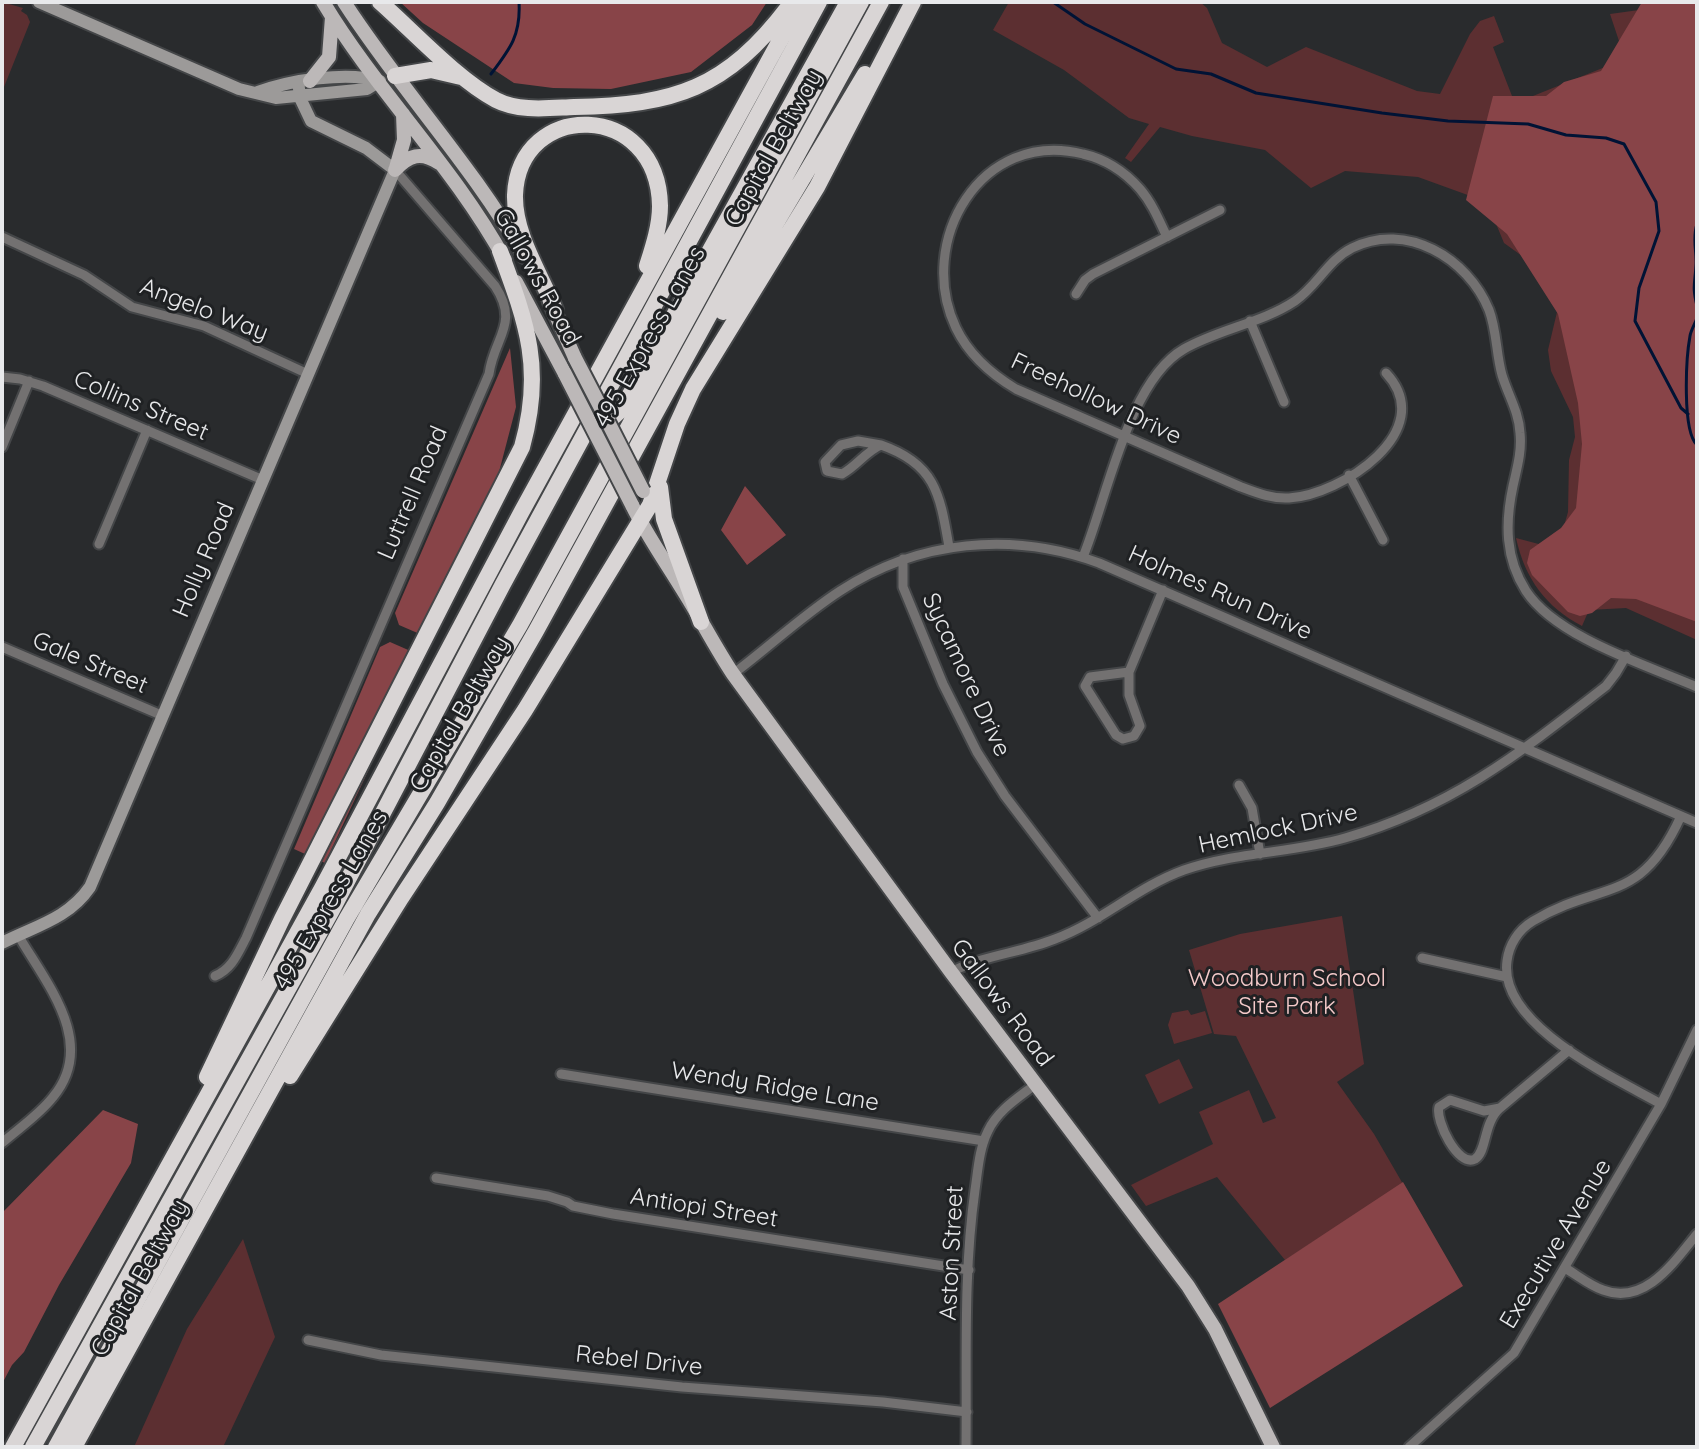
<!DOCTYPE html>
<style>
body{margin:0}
#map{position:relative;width:1699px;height:1449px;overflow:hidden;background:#292b2d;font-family:Quicksand,sans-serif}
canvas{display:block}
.frame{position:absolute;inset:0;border:4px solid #e8e9eb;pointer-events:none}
</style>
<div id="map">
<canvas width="1699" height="1449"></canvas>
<div class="frame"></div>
</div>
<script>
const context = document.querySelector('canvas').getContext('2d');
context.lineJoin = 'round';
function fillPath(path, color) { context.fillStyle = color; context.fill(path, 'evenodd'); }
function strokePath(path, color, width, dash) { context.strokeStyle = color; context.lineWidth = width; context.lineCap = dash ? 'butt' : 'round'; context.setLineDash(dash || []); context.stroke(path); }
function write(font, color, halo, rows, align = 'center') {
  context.font = font + ' Quicksand,sans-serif'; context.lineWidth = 6; context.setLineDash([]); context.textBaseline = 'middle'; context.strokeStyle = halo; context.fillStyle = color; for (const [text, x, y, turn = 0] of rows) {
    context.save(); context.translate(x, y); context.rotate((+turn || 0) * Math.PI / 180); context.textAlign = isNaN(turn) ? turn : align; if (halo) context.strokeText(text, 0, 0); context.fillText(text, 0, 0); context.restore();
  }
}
fillPath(new Path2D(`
 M2,2l21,6 -2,3 6,4 3,7 -28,70z
 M1009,2h191l7,6 15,35 45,24 39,-20 111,44 23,3 30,-60 10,-13 14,-5 10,26 -11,5 19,49 11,4 102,-41 -15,-45 87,-12v638l-71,-32 -37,2 -7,16c-36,-19 -57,-47 -66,-88l34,9 14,-21 4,-14 1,-52 6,-23 -2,-20 -22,-46 -3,-21 9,-38 -21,-46 -32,-23 -17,-41 -69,-25 -73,-6 -34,17 -46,-38 -73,-14 -32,-9 -29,35 -6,-4 24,-34 -20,-6 -65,-48 -71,-40z
 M1342,916l22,148 -27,18 37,52 29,50 -118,76 -68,-83 -71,29 -15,-21 82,-41 -14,-32 50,-22 14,33 13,-5 -40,-82 -22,-2 -25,-84 51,-16z
 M1188,1010l3,5 14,-4 7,22 -38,11 -6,-19 4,-12z
 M1179,1059l14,29 -34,16 -14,-29z
 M243,1239l32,98 -52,110h-89l53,-118z`), '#5c2f31');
fillPath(new Path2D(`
 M400,2h367l-15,23 -61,47 -80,17 -58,-1 -39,-5 -91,-60z
 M1642,2h55v620l-61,-23 -25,-1 -19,15 -12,3 -12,-4 -36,-37 -5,-12 3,-13 31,-22 15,-20 6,-64 -4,-41 -20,-89 -51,-80 -41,-34 27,-104h53l18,-14 37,-11z
 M510,348l6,59 -17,65 -70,166 -30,-13 -4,-12z
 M745,486l41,49 -39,30 -26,-35z
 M390,642l32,14 -97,207 -31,-14 86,-202z
 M103,1110l35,14 -7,39 -72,122 -35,67 -12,13 -10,19v-171z
 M1403,1182l60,104 -193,122 -52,-104z`), '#884448');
strokePath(new Path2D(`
 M936,2h1
 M1053,2l32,22 91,45 35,5 45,19 126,20 66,8 80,3 38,11 40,3 18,6 32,58 3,29 -20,57 -4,33 46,87 7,6
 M491,74c19,-25 30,-39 28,-72
 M1697,224c-5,15 0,27 -1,41 -1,19 -4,21 1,41
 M1697,318c-2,6 -6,12 -7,18 -4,22 -8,95 7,109`), '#001335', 3);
const street = new Path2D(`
 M2,237l82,38 48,32 72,19 104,48
 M1167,237c-8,-17 -15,-34 -27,-48 -15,-17 -35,-30 -57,-35 -102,-26 -168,88 -127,174 13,27 35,46 60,61l225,98c16,6 31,12 48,11 52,-3 151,-67 97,-125
 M1076,294l9,-14 8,-6 127,-64
 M1250,321l34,81
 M2,377l18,2 23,7 220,94
 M858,441l23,4c-16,7 -24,21 -39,29l-15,-3 -2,-9 16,-17z
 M881,445c55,19 59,50 68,102
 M2,447l27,-66
 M1349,475l34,65
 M99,544l48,-114
 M1083,557c24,-58 45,-176 101,-208 35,-20 78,-26 111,-48 22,-15 33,-41 57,-53 54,-27 116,10 137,62 8,21 7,44 13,65 6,20 17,37 18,58 2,18 -3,35 -7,53 -8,37 -8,72 13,105 30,46 120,74 171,96
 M903,559v28l40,97 34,68 28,44 93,122
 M2,647l159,68
 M1129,672v23l11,31 -6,10 -11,3 -7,-4 -31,-49 5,-9z
 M1129,672l34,-82
 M733,674c36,-27 70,-59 107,-83 78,-51 172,-60 259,-28l598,260
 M1239,785l13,23 8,46
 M1422,958l85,19
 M951,972c33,-17 69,-19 104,-33 46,-17 82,-52 129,-69 51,-18 108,-17 161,-32 106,-30 175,-85 261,-152l10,-13 10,-17
 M215,976c17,-7 23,-23 31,-38l243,-564c5,-37 31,-50 6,-88l-100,-116
 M561,1074l423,67
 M1450,1100l34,11 16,-3c-17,15 -13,44 -25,51 -17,9 -40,-39 -36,-52z
 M1661,1104c-46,-26 -163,-79 -154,-143 2,-16 11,-31 26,-40 69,-41 107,-15 148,-105
 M1500,1108l69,-58
 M2,1143c17,-15 37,-28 51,-46 45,-54 -7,-114 -35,-162
 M436,1178l112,18 19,6 6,4 40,8 356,56
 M1565,1268c12,7 24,17 38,22 42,16 71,-28 94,-56
 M308,1340l73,15 301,32 201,15 84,10
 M966,1447c1,-85 -3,-173 9,-257 3,-20 4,-41 13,-59 10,-21 30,-33 48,-47
 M1409,1447l105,-94 147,-249 36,-74`);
const secondary = new Path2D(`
 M39,2l200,87 37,9 91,-9 13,-8
 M258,92c33,-12 89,-21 122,-11
 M2,943c33,-17 66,-24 88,-56l305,-717 -29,-22 -55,-27 -10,-21 -3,-17`);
const primary = new Path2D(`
 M323,2c54,90 131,165 182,258
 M344,2c56,87 129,164 180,254
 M310,81l19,-24 3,-40
 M396,168l8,-28 -1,-26
 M395,170c14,-15 26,-19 44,-7
 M516,282l49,92
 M550,302l25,56
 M632,505c15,31 34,57 52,87 17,27 31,55 49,82l218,298 237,314 27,43 58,118`);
const highway = new Path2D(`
 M380,2c34,30 77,77 116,98 23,12 53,8 78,7 101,-2 152,-18 215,-101
 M395,76l36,-6 30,7
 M555,310c-14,-36 -41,-75 -40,-115 4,-96 143,-95 145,11 0,20 -7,41 -13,60
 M723,312l142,-238
 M597,425l11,-3 14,-13 226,-407
 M660,487l4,32 37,103
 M290,1076l111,-178 124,-188 125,-205 27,-81 16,-35 124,-202 96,-185
 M207,1077l75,-158 240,-472c22,-78 5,-123 -22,-196
 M13,1447l309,-559 200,-377 279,-509
 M33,1447l299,-537 171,-326 316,-582
 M56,1447l291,-529 173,-293 341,-623
 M74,1447l294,-533 69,-111 99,-172 345,-629`);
strokePath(street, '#444648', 13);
strokePath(secondary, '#444648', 16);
strokePath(primary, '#444648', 18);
strokePath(highway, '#444648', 20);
strokePath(street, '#737171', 9);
strokePath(secondary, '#9c9a99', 12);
strokePath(primary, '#bcb8b8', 14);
strokePath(highway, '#d9d5d5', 16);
const primaryBridge = new Path2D(`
 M575,358l28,54
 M565,374l67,131
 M608,422l35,69`);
strokePath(primaryBridge, '#444648', 18, []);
strokePath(primaryBridge, '#bcb8b8', 14);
write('24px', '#e8e9eb', '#1f2123', [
 ["Capital Beltway",774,148,-61],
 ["Gallows Road",537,277,61],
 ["Angelo Way",204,310,21],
 ["495 Express Lanes",650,337,-61],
 ["Freehollow Drive",1096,399,25],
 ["Collins Street",141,406,23],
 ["Luttrell Road",413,493,-67],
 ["Holly Road",204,560,-67],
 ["Holmes Run Drive",1220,593,24],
 ["Gale Street",90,663,23],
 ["Sycamore Drive",966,675,65],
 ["Capital Beltway",460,714,-60],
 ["Hemlock Drive",1278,829,-12],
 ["495 Express Lanes",331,900,-60],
 ["Gallows Road",1002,1003,53],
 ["Wendy Ridge Lane",775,1087,9],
 ["Antiopi Street",704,1208,9],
 ["Executive Avenue",1556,1244,-59],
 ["Aston Street",952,1253,-87],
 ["Capital Beltway",140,1278,-61],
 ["Rebel Drive",639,1361,6]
]);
write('24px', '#f5caca', '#1f2123', [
 ["Woodburn School",1287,979],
 ["Site Park",1287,1007]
]);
</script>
